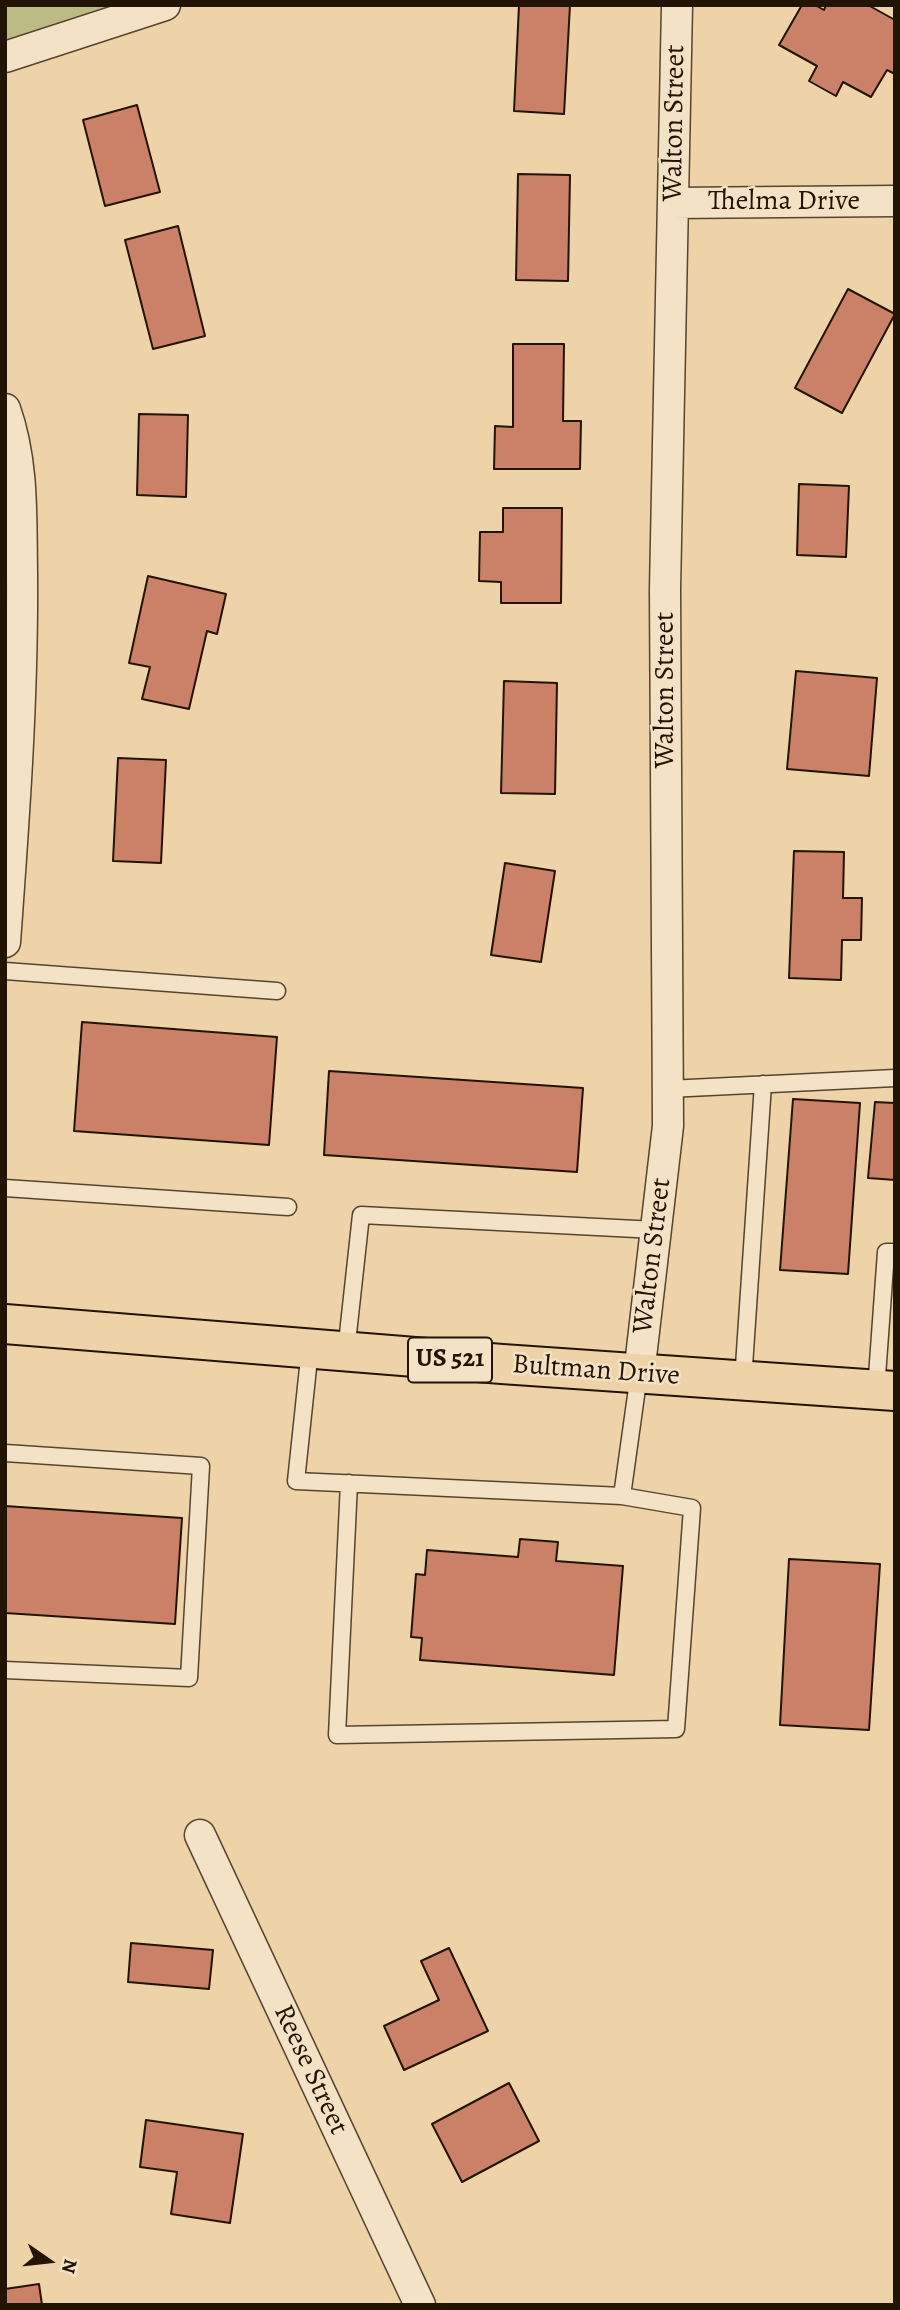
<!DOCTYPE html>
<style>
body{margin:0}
#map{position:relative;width:900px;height:2310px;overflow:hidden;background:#eed2a8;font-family:Alegreya,serif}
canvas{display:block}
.frame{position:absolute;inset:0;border:7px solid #221405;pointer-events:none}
.north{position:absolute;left:14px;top:2226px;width:70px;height:70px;-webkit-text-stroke:5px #f4e2c6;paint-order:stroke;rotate:104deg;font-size:19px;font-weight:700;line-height:28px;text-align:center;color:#221405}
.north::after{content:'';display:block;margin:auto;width:24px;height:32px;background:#221405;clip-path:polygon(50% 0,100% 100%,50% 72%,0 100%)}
</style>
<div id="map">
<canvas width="900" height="2310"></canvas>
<div class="frame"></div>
<div class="north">N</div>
</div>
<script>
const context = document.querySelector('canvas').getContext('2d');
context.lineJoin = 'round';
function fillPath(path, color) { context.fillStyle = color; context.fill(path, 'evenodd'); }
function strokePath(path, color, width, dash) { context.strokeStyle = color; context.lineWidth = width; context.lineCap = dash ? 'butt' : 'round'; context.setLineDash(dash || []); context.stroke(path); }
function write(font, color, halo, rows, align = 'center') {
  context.font = font + ' Alegreya,serif'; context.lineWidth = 5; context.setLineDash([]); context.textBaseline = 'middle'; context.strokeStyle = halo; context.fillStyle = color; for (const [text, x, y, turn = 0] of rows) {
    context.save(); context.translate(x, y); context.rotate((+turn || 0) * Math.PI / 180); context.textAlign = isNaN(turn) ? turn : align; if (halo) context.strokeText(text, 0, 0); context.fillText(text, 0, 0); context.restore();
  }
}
fillPath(new Path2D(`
 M5,5h162l-162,52z`), '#bcbb85');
const building = new Path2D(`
 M519,5h51l-6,109 -50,-3z
 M802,5h13l9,5 2,-5h42l27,15v54l-8,-4 -16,27 -28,-15 -7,14 -27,-15 8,-15 -38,-21z
 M137,105l23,87 -55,14 -22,-86z
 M518,174l52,1 -2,106 -52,-1z
 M178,226l27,110 -52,13 -28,-109z
 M848,289l47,25 -53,99 -47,-25z
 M513,344h51l-1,77h18l-1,48h-86l1,-43 18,1z
 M139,414l49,1 -2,82 -49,-2z
 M799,484l50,2 -3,71 -49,-2z
 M503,508h59l-1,95h-60v-21l-22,-1 1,-49h23z
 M148,576l78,18 -9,40 -10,-3 -18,78 -47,-10 8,-32 -21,-4z
 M796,671l81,7 -8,98 -82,-7z
 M504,681l53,2 -2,111 -54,-1z
 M118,758l48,2 -5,103 -48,-2z
 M794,851l50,1 -1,46h19l-1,42h-19l-1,40 -52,-2z
 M505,863l50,8 -14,91 -50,-7z
 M82,1022l195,15 -8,108 -195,-14z
 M329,1071l254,17 -6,84 -253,-17z
 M793,1099l67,4 -12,171 -68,-4z
 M875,1102l20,1v77l-27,-2z
 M5,1506l177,12 -7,106 -170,-11z
 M520,1539l38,3 -2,19 67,5 -9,109 -194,-15 2,-22 -11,-1 5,-63 9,1 2,-25 91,7z
 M789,1559l91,5 -11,166 -89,-5z
 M131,1943l82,7 -4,39 -81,-7z
 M449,1948l39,83 -84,39 -20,-44 55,-26 -18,-39z
 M509,2083l30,58 -77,41 -30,-58z
 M146,2120l97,14 -13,89 -59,-9 6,-42 -37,-5z
 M39,2284l3,21h-37v-16z`);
fillPath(building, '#cb8068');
strokePath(building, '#221405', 2);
const service = new Path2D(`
 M5,971l272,20
 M668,1089l227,-11
 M5,1188l283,19
 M310,1349l-14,132 326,15 17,-122
 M346,1352l15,-137 295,15
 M743,1381l20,-297
 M876,1390l10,-138h9
 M5,1453l196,13 -12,212 -184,-8
 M349,1483l-12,252 339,-6 16,-221 -70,-12`);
const minor = new Path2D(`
 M5,57l160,-52
 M673,203l222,-2
 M5,409c19,54 16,109 17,164 1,124 -8,246 -17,369
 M639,1374l29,-248 -3,-537 12,-584
 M200,1835l220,470`);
const trunk = new Path2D(`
 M5,1324l497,40 393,27`);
strokePath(service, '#55442e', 19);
strokePath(minor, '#55442e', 33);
strokePath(trunk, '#221405', 42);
strokePath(service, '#f4e2c6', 16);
strokePath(minor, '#f4e2c6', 30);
strokePath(trunk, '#eed2a8', 38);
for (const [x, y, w] of [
 [450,1360,84]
]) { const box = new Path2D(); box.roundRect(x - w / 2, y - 22.5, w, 45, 5); context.fillStyle = '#f4e2c6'; context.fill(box); strokePath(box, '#221405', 2); }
write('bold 26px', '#221405', null, [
 ["US 521",450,1360]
]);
write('28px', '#221405', '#f4e2c6', [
 ["Walton Street",675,123,-89],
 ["Thelma Drive",784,202],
 ["Walton Street",666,690,-90],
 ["Walton Street",653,1256,-83],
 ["Bultman Drive",596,1371,4],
 ["Reese Street",310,2070,65]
]);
</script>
